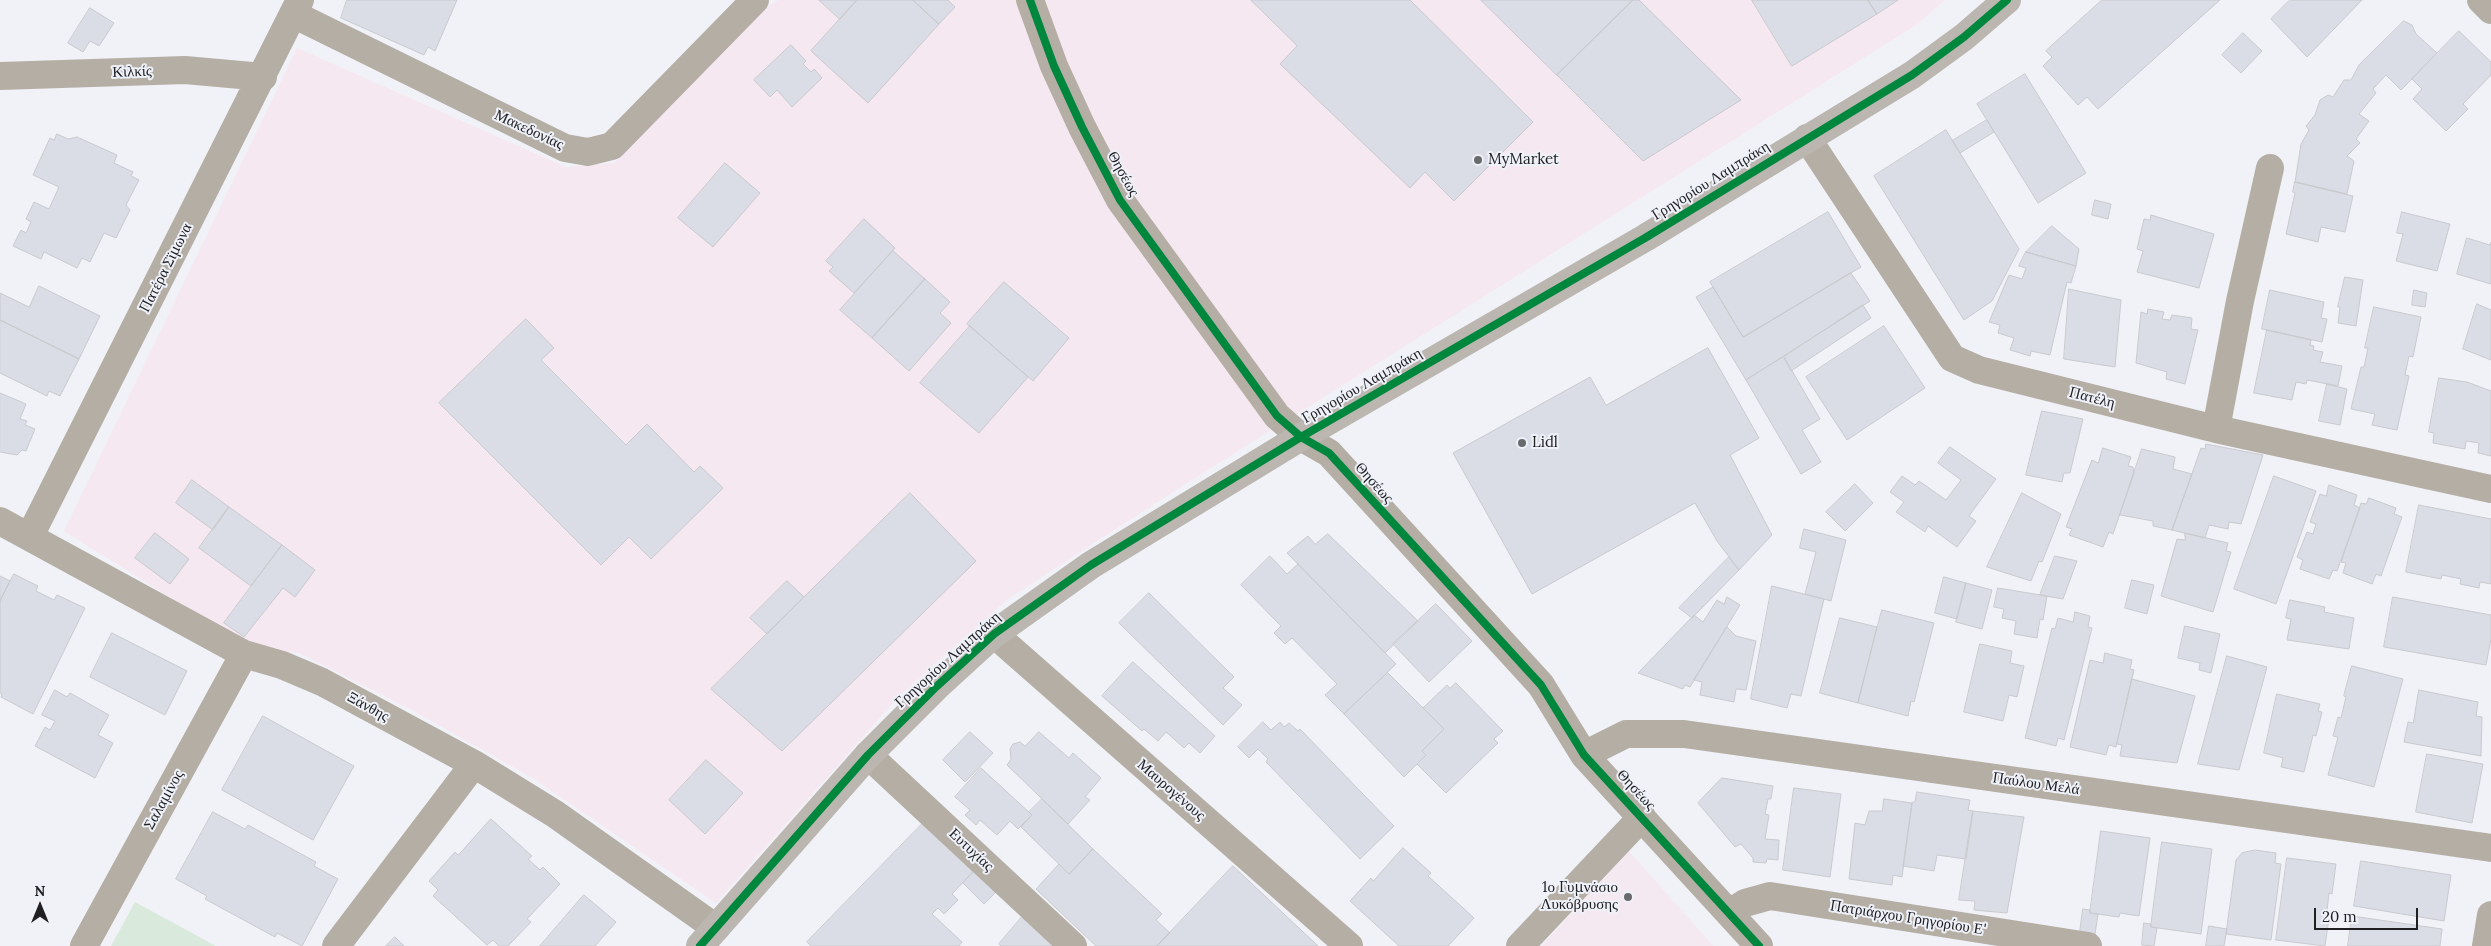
<!DOCTYPE html>
<meta charset="utf-8">
<style>
body{margin:0}
#map{position:relative;width:2491px;height:946px;overflow:hidden;background:#f1f2f7;font-family:Lora,serif}
canvas{display:block}
.north{position:absolute;left:15px;top:881px;width:50px;height:50px;-webkit-text-stroke:4px #eff1f9;paint-order:stroke;rotate:0deg;font-size:14px;font-weight:700;line-height:20px;text-align:center;color:#202023}
.north::after{content:'';display:block;margin:auto;width:18px;height:22px;background:#202023;clip-path:polygon(50% 0,100% 100%,50% 72%,0 100%)}
.scale{position:absolute;left:2314px;top:908px;width:104px;height:22px;box-sizing:border-box;border:2px solid #202023;border-top:0;padding-left:6px;font-size:15px;line-height:18px;white-space:nowrap;color:#202023;-webkit-text-stroke:4px #eff1f9;paint-order:stroke}
</style>
<div id="map">
<canvas width="2491" height="946"></canvas>
<div class="north">N</div>
<div class="scale">20 m</div>
</div>
<script>
const context = document.querySelector('canvas').getContext('2d');
context.lineJoin = 'round';
function fillPath(path, color) { context.fillStyle = color; context.fill(path, 'evenodd'); }
function strokePath(path, color, width, dash) { context.strokeStyle = color; context.lineWidth = width; context.lineCap = dash ? 'butt' : 'round'; context.setLineDash(dash || []); context.stroke(path); }
function write(font, color, halo, rows, align = 'center') {
  context.font = font + ' Lora,serif'; context.lineWidth = 4; context.setLineDash([]); context.textBaseline = 'middle'; context.strokeStyle = halo; context.fillStyle = color; for (const [text, x, y, turn = 0] of rows) {
    context.save(); context.translate(x, y); context.rotate((+turn || 0) * Math.PI / 180); context.textAlign = isNaN(turn) ? turn : align; if (halo) context.strokeText(text, 0, 0); context.fillText(text, 0, 0); context.restore();
  }
}
fillPath(new Path2D(`
 M778,0h1167l-29,25 -740,465 -168,109 -109,97 -183,207 -182,-124 -122,-69 -113,-57 -48,-5 -187,-117 233,-483 269,119 48,-4 152,-155z`), '#f5e8f0');
fillPath(new Path2D(`
 M1629,851l84,95h-171l2,-3z`), '#f4e8f1');
fillPath(new Path2D(`
 M135,902l81,44h-105z`), '#d9eadd');
const building = new Path2D(`
 M347,0h110l-22,51 -7,-4 -4,8 -83,-37z
 M819,0h38l-17,19z
 M857,0h56l26,24 -71,79 -57,-52z
 M913,0h35l7,7 -16,17z
 M1251,0h159l123,122 -79,79 -29,-29 -15,16 -130,-124 17,-18z
 M1481,0h152l-76,75z
 M1633,0h6l102,100 -98,61 -86,-86z
 M1752,0h116l9,14 -85,52z
 M1868,0h30l-21,14z
 M2102,0h118l-122,109 -11,-12 -9,8 -35,-39 9,-9 -6,-6z
 M2290,0h72l-55,57 -36,-38z
 M90,8l24,15 -15,23 -9,-5 -7,11 -15,-9z
 M2404,21l8,4 4,9 21,19 -36,37 -15,-15 -13,14 3,4 -17,21 10,7 -13,18 4,4 -13,13 7,5 -7,33 -52,-12 6,-38 8,-14 -3,-4 9,-11 5,-15 8,-5 5,2 11,-17h7l8,-15z
 M2459,31l32,31v13l-28,29 5,5 -22,22 -33,-32 9,-10 -10,-10z
 M2243,33l19,18 -21,22 -19,-18z
 M791,45l15,16 -3,3 8,8 3,-3 8,9 -30,29 -15,-17 -7,7 -16,-17z
 M2025,74l61,99 -48,30 -61,-99z
 M1987,120l7,12 -34,21 -8,-12z
 M1946,130l73,119 -27,52 -28,19 -90,-144z
 M57,134l11,5 9,-2 40,18 -3,8 19,9 -2,4 8,4 -13,25 4,5 -14,28 -12,-5 -14,29 -8,-4 -5,10 -33,-16 -3,7 -28,-13 8,-16 5,3 5,-11 -5,-3 8,-17 15,7 10,-22 -26,-12 17,-37 4,2z
 M725,163l35,30 -47,54 -35,-29z
 M2295,182l58,14 -8,36 -24,-5 -3,15 -32,-8 9,-41 -2,-1z
 M2095,200l16,4 -3,15 -16,-4z
 M1828,212l33,55 -118,70 -33,-55z
 M2402,212l48,12 -13,47 -41,-10 7,-27 -6,-1z
 M2151,215l63,19 -15,54 -62,-16 6,-21 -6,-2 7,-30 6,1z
 M864,219l31,29 -41,45 -25,-22 4,-4 -7,-6z
 M2052,226l27,23 -3,17 -50,-14z
 M2467,238l23,7 1,-3v42l-34,-10z
 M893,251l32,28 -53,59 -32,-28z
 M2026,252l50,14 -5,17 -4,-1 -17,73 -19,-4 -1,5 -20,-6 4,-12 -16,-5 2,-8 -11,-3 20,-47 13,4 4,-11 -7,-2z
 M1851,273l19,28 -124,79 -50,-83 17,-10 30,50z
 M2345,277l18,3 -7,46 -18,-3 2,-16h-2z
 M925,279l25,23 -10,11 11,10 -42,48 -37,-33z
 M1004,282l65,56 -36,43 -66,-57z
 M39,286l61,30 -21,43 -79,-39v-27l29,14z
 M2069,289l52,11 -6,67 -51,-8z
 M2270,290l54,12 -3,16 6,1 -5,23 -60,-13z
 M2414,290l13,3 -2,14 -13,-2z
 M2477,304l14,6v50l-28,-11z
 M1863,305l8,13 -80,53 -7,-14z
 M2374,307l47,10 -8,40 -4,-1 -4,19 4,1 -12,54 -25,-5 3,-11 -24,-5 10,-42h3l4,-19h-3z
 M2148,309l16,3 -2,7 8,1 2,-5 20,3 -1,11 7,1 -13,54 -19,-5 1,-7 -31,-9 5,-51 6,2z
 M526,319l28,29 -13,12 85,85 21,-21 47,48 6,-6 23,22 -72,71 -22,-22 -28,28 -162,-162z
 M0,320l79,39 -19,37 -11,-5 -2,5 -47,-23z
 M970,326l58,51 -49,56 -59,-50z
 M1884,326l41,62 -78,52 -41,-63z
 M2267,330l44,10 -1,5 4,1 -1,4 10,2 -3,10 22,4 -4,20 -31,-6 -1,4 -10,-2 -4,18 -38,-7z
 M1708,348l51,90 -29,17 42,80 -33,35 -22,-29 -22,-38 -163,91 -79,-141 137,-76 16,28z
 M1784,357l36,62 -18,11 19,32 -20,12 -55,-94z
 M2439,378l28,4 24,9v65l-13,-3 1,-10 -13,-2 -1,8 -32,-6 1,-10 -5,-1z
 M2327,384l20,5 -7,36 -21,-4z
 M0,393l26,11 -6,15 7,2 -2,4 10,4 -9,22 -4,-1 -5,5 -17,-3z
 M2042,411l41,8 -13,54h-6l-2,9 -36,-7z
 M2206,444l57,11 -22,69 -12,-2 -1,7 -19,-4 -4,13 -33,-8 29,-82 4,1z
 M1950,447l46,32 -27,37 7,5 -19,26 -29,-21 -3,6 -29,-20 8,-10 -14,-10 12,-16 13,9 4,-4 27,19 15,-20 -23,-17z
 M2103,448l28,9 -3,9 5,1 1,6 -21,61 -4,-2 -6,15 -34,-12 3,-6 -6,-2 26,-67 6,3z
 M2142,449l33,8 -2,12 19,5 -20,56 -19,-4v-5l-33,-6z
 M2274,476l42,15 -40,113 -42,-15z
 M192,480l37,27 -16,23 -37,-27z
 M1855,484l18,19 -28,28 -19,-19z
 M2329,485l28,10 -3,10 6,3 -23,63 -4,-1 -4,9 -29,-10 3,-9 -6,-3 10,-25 6,2 3,-10 -6,-2 10,-28 6,2z
 M910,493l66,68 -194,190 -71,-62z
 M2022,493l39,21 -19,48 -3,-1 -8,20 -44,-14z
 M2369,498l27,10 -2,6 8,3 -21,59 -5,-2 -4,10 -29,-11 3,-10 -5,-1 20,-59 5,1z
 M2419,505l72,14v65l-11,-2 -1,6 -19,-4 1,-5 -19,-4 -1,4 -35,-7z
 M229,507l53,38 -31,41 -52,-38z
 M1804,529l42,11 -15,61 -26,-7 11,-42 -16,-4z
 M155,533l34,26 -19,25 -35,-26z
 M2185,533l43,10 -2,8 5,1 -18,60 -52,-16 16,-57 8,1z
 M1328,534l90,87 -33,32 -98,-100 21,-17 7,8z
 M282,545l33,25 -20,27 -12,-9 -39,49 -20,-14z
 M1270,556l17,18 11,-10 98,100 -52,50 -19,-19 12,-11 -45,-46 -7,6 -11,-11 7,-7 -40,-41z
 M2055,556l22,5 -14,38 -23,-4z
 M1729,557l10,13 -47,48 -13,-10z
 M14,574l24,12 -2,5 18,9 3,-5 28,13 -52,106 -32,-17 1,-3 -2,-1v-92z
 M0,576l10,5 -10,20z
 M1944,577l22,6 -9,36 -22,-6z
 M2132,580l22,5 -7,29 -22,-6z
 M787,581l17,16 -37,37 -17,-16z
 M1966,583l26,7 -10,39 -26,-7z
 M1772,586l52,13 -23,97 -10,-2 -4,14 -36,-9z
 M1998,588l49,8 -4,24 -3,-1 -3,19 -23,-4 2,-13 -14,-3 2,-9 -10,-2z
 M1149,593l85,84 -11,11 19,17 -19,20 -104,-102z
 M1727,597l13,8 -50,82 -5,-2 -2,4 -45,-16 56,-58 9,7 14,-22 7,4z
 M2393,597l98,18v24l-5,26 -102,-18z
 M2290,600l35,7 -1,5 30,6 -5,31 -62,-9 4,-21 -5,-1z
 M1436,604l36,37 -43,41 -36,-38z
 M1882,610l52,13 -20,79 -3,-1 -3,15 -50,-13z
 M2075,612l15,4 -2,11 4,1 -28,112 -6,-2 -2,8 -31,-8 27,-110 3,1 3,-11 15,4z
 M1840,618l37,9 -19,76 -38,-10z
 M2185,626l35,8 -9,39 -12,-3 1,-7 -22,-5z
 M1727,627l9,9 20,5 -10,49 -10,-1 -2,13 -34,-7 2,-13 -8,-2z
 M112,633l75,38 -22,44 -75,-38z
 M1980,644l32,7 -2,12 14,3 -7,31 -8,-2 -6,26 -39,-9z
 M2105,653l27,7 -2,9 4,1 -18,77 -7,-2 -3,10 -36,-8 20,-87 13,3z
 M2227,656l40,11 -28,103 -41,-6z
 M1133,662l82,74 -15,17 -11,-10 -5,5 -18,-16 -8,9 -14,-12 -2,2 -40,-35z
 M2352,666l51,13 -29,108 -46,-12 10,-38 -5,-1 5,-19 3,1 5,-21 -2,-1z
 M1388,673l56,56 -22,22 4,4 -22,22 -60,-63z
 M2132,679l63,17 -18,67 -57,-7 2,-11 -5,-1z
 M1456,683l47,48 -9,8 4,4 -52,50 -29,-29 9,-9 -4,-4 22,-22 -21,-21 24,-23 3,3z
 M55,690l12,7 3,-4 39,22 -11,20 15,8 -18,35 -60,-32 10,-19 5,3 5,-9 -13,-6z
 M2419,690l59,12 -2,14 6,1 -1,39 -77,-14 4,-20 5,1z
 M2277,694l43,10 -2,7 4,1 -6,24 -3,-1 -9,37 -23,-5 2,-9 -19,-5z
 M263,716l91,50 -41,74 -91,-50z
 M1263,722l8,8 9,-8 4,5 5,-4 9,8 2,-2 94,97 -34,33 -94,-97 2,-3 -10,-10 -9,9 -11,-11z
 M970,732l23,21 -28,29 -22,-22z
 M1039,732l30,26 4,-5 28,25 -16,19 5,3 -22,24 -61,-59 4,-6 -1,-10 3,-5 7,-2 5,4z
 M2427,754l56,10 -11,59 -56,-11z
 M706,760l37,33 -38,41 -36,-34z
 M981,768l51,47 -14,14 -8,-8 -13,14 -17,-15 -4,5 -11,-10 5,-5 -15,-13z
 M1722,778l51,8 -2,13h-3l-3,15 4,1 -4,24 14,1 -1,20 -11,-1 -1,4 -13,-1v-4l-12,-14 -6,3 -37,-44z
 M1794,788l47,6 -11,83 -47,-7z
 M1917,792l53,8 -2,10 5,1 -7,48 -29,-4 -3,16 -31,-5 9,-63 3,-2z
 M1042,799l51,50 -24,25 -48,-47 11,-12 -3,-3z
 M1884,799l28,4 -10,74 -9,-2 -1,10 -43,-6 6,-56 10,2 4,-14h13z
 M1973,811l51,6 -17,96 -33,-3 1,-9 -16,-1z
 M213,812l32,17 3,-4 68,37 -2,4 24,13 -36,67 -25,-13 -2,4 -70,-38 2,-3 -31,-17z
 M491,819l41,37 -4,3 12,11 3,-3 17,17 -33,35 4,3 -23,24h-9l-6,-6 -6,5 -54,-49 5,-6 -9,-9 26,-29 3,3z
 M924,822l50,49 -22,23 6,6 -14,14 -6,-6 -6,6 30,28 -3,4h-148l-4,-4z
 M2101,831l49,7 -11,78 -19,-3 -1,4 -29,-4z
 M2162,842l50,7 -11,85 -50,-7z
 M1403,848l28,25 -3,3 46,42 -26,28h-49l-49,-45 21,-23 2,3z
 M1093,849l69,65 -6,6 14,13 -13,13h-61l-60,-57 23,-25 10,10z
 M2255,850l21,3 -1,10 6,1 -10,76 -45,-6 10,-74 6,-7z
 M2287,858l49,6 -4,30 -3,-1 -2,18h3l-5,35 -49,-6z
 M2361,861l90,14 -7,46 -90,-15z
 M1233,866l85,80h-161z
 M974,871l22,21 -12,12 -21,-21z
 M584,895l32,27 -21,24h-55z
 M2083,909l7,1v3l8,1 -3,20 -15,-2z
 M2352,916l90,13 -2,17h-92z
 M1022,917l33,29h-54l-2,-2z
 M2144,923l7,1v3l6,1 -3,18 -12,-1z
 M2209,926l18,3 -3,17h-18z
 M395,937l9,9h-18z`);
fillPath(building, '#dadce6');
strokePath(building, '#c9cace', 1);
strokePath(new Path2D(`
 M1030,0l24,66 28,61 38,73 157,216 24,21 28,16 212,232 43,70 175,191
 M2481,0l10,10
 M293,14l272,134 23,4 24,-6 143,-146
 M0,76l185,-6 78,7
 M1807,138l145,220 27,12 237,59 275,60
 M2216,429l24,-128 30,-133
 M0,521l244,133 38,11 40,17 152,82 81,50 161,114
 M30,536l270,-536
 M994,634l355,312
 M868,755l205,191
 M1584,755l42,-21h58l807,114
 M1731,912l14,-9 25,-7 318,50
 M84,946l160,-292
 M336,946l138,-182
 M1520,946l122,-129
 M2486,946l5,-31`), '#b4aea5', 28);
strokePath(new Path2D(`
 M700,946l168,-191 68,-68 58,-53 97,-69 210,-128 344,-199 267,-163 52,-38 43,-37`), '#bbb6b0', 28);
strokePath(new Path2D(`
 M1030,0l24,66 28,61 38,73 157,216 24,21 28,16 212,232 43,70 175,191
 M700,946l168,-191 68,-68 58,-53 97,-69 210,-128 344,-199 267,-163 52,-38 43,-37`), '#00873e', 8);
for (const [x, y, r, color] of [
 [1478,160,5,"#696a6d"],
 [1522,443,5,"#696a6d"],
 [1628,897,5,"#696a6d"]
]) { const dot = new Path2D(); dot.arc(x, y, r, 0, 2 * Math.PI); context.fillStyle = color; context.fill(dot); strokePath(dot, '#eff1f9', 2); }
write('15px', '#202023', '#eff1f9', [
 ["Κιλκίς",132,72,-2],
 ["Μακεδονίας",529,130,25],
 ["Θησέως",1123,174,61],
 ["Γρηγορίου Λαμπράκη",1711,181,-32],
 ["Πατέρα Σϊμωνα",166,268,-63],
 ["Γρηγορίου Λαμπράκη",1362,386,-30],
 ["Πατέλη",2092,398,14],
 ["Θησέως",1374,483,48],
 ["Γρηγορίου Λαμπράκη",948,660,-42],
 ["Ξάνθης",368,707,29],
 ["Παύλου Μελά",2036,784,8],
 ["Μαυρογένους",1171,790,41],
 ["Θησέως",1636,790,47],
 ["Σαλαμίνος",164,800,-61],
 ["Ευτυχίας",971,850,43],
 ["Πατριάρχου Γρηγορίου Ε'",1908,918,9]
]);
write('15px', '#202023', '#eff1f9', [
 ["MyMarket",1488,160],
 ["Lidl",1532,443],
 ["1ο Γυμνάσιο",1618,888,"right"],
 ["Λυκόβρυσης",1618,905,"right"]
], 'left');
</script>
